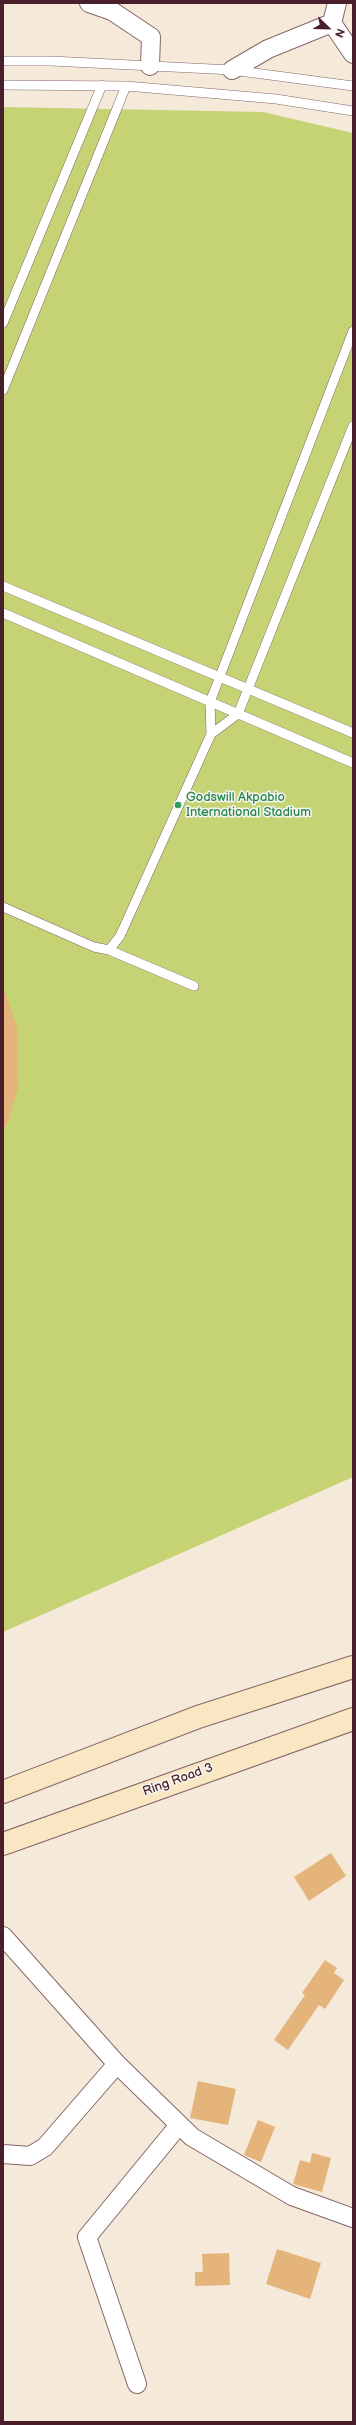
<!DOCTYPE html>
<style>
body{margin:0}
#map{position:relative;width:356px;height:2425px;overflow:hidden;background:#f5e9da;font-family:"Balsamiq Sans",sans-serif}
canvas{display:block}
.frame{position:absolute;inset:0;border:4px solid #4a1f2b;pointer-events:none}
.north{position:absolute;left:308px;top:8px;width:40px;height:40px;-webkit-text-stroke:3px #f6f6f2;paint-order:stroke;rotate:113deg;font-size:11px;font-weight:700;line-height:16px;text-align:center;color:#4a1f2b}
.north::after{content:'';display:block;margin:auto;width:14px;height:18px;background:#4a1f2b;clip-path:polygon(50% 0,100% 100%,50% 72%,0 100%)}
</style>
<div id="map">
<canvas width="356" height="2425"></canvas>
<div class="frame"></div>
<div class="north">N</div>
</div>
<script>
const context = document.querySelector('canvas').getContext('2d');
context.lineJoin = 'round';
function fillPath(path, color) { context.fillStyle = color; context.fill(path, 'evenodd'); }
function strokePath(path, color, width, dash) { context.strokeStyle = color; context.lineWidth = width; context.lineCap = dash ? 'butt' : 'round'; context.setLineDash(dash || []); context.stroke(path); }
function write(font, color, halo, rows, align = 'center') {
  context.font = font + ' "Balsamiq Sans",sans-serif'; context.lineWidth = 3; context.setLineDash([]); context.textBaseline = 'middle'; context.strokeStyle = halo; context.fillStyle = color; for (const [text, x, y, turn = 0] of rows) {
    context.save(); context.translate(x, y); context.rotate((+turn || 0) * Math.PI / 180); context.textAlign = isNaN(turn) ? turn : align; if (halo) context.strokeText(text, 0, 0); context.fillText(text, 0, 0); context.restore();
  }
}
fillPath(new Path2D(`
 M3,107l260,5 90,21v1344l-350,155z`), '#c6d375');
fillPath(new Path2D(`
 M3,992h2l12,35 1,62 -12,38h-3z
 M331,1853l15,23 -37,25 -15,-24z
 M325,1960l12,8 -3,5 10,7 -19,29 -6,-4 -31,45 -14,-10 31,-45 -3,-2z
 M198,2081l38,8 -8,36 -38,-7z
 M258,2120l17,7 -14,35 -17,-7z
 M312,2153l19,5 -9,34 -29,-8 7,-24 10,3z
 M277,2249l44,14 -11,36 -44,-15z
 M229,2253l1,32 -35,1v-14h8l-1,-18z`), '#e4b47a');
const service = new Path2D(`
 M3,61h48l181,9 121,16
 M3,85l123,1 150,13 77,12
 M3,323l99,-238
 M3,390l123,-304
 M3,586l350,147
 M3,613l350,150
 M211,734l27,-20 115,-288
 M3,907l91,40 15,3 85,36
 M109,950l11,-14 91,-202 -1,-32 143,-371`);
const minor = new Path2D(`
 M89,3l23,8 39,26 -1,29
 M332,23l21,31
 M232,70l36,-21 64,-26 5,-20
 M3,1936l114,128 75,73 100,59 61,22
 M3,2154l27,2 15,-9 72,-83
 M137,2384l-50,-147 92,-112`);
const secondary = new Path2D(`
 M3,1792l195,-75 155,-50
 M3,1844l350,-125`);
strokePath(service, '#866668', 10);
strokePath(minor, '#866668', 20);
strokePath(secondary, '#866668', 24);
strokePath(service, '#fff', 9);
strokePath(minor, '#fff', 18);
strokePath(secondary, '#f9e7c3', 22);
for (const [x, y, r, color] of [
 [178,805,4,"#2e9e5b"]
]) { const dot = new Path2D(); dot.arc(x, y, r, 0, 2 * Math.PI); context.fillStyle = color; context.fill(dot); strokePath(dot, '#f6f6f2', 1.5); }
write('13px', '#27864d', '#f6f6f2', [
 ["Godswill Akpabio",186,798],
 ["International Stadium",186,813]
], 'left');
write('13px', '#4a1f2b', '#f6f6f2', [
 ["Ring Road 3",178,1780,-20]
]);
</script>
